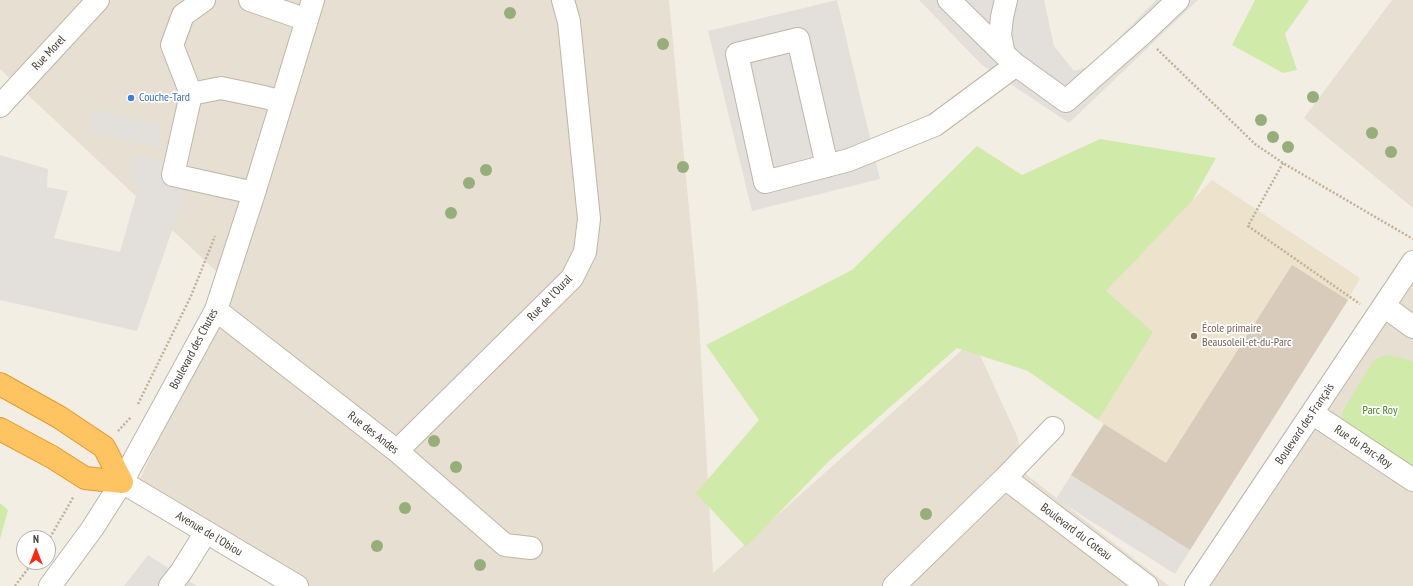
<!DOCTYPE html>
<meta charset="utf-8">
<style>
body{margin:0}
#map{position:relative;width:1413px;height:586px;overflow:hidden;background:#f3eee4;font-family:"PT Sans Narrow",sans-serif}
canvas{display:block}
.north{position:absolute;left:16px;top:530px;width:40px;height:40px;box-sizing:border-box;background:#fff;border:1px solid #b5b1ad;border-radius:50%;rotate:0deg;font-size:11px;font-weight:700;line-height:16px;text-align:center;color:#453d33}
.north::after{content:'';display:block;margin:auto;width:14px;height:18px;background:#ff280e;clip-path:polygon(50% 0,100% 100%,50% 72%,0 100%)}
</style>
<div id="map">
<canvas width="1413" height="586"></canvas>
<div class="north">N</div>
</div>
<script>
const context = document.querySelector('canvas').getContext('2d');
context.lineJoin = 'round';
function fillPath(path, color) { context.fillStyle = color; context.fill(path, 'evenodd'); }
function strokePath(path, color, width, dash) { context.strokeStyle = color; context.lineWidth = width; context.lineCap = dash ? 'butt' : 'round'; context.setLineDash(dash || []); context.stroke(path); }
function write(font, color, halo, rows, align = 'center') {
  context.font = font + ' "PT Sans Narrow",sans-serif'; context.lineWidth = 3.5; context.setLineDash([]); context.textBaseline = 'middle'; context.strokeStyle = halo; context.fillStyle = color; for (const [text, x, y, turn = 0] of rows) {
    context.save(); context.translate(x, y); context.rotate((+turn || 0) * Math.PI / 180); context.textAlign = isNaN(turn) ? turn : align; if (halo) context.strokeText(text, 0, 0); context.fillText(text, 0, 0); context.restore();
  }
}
fillPath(new Path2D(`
 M0,0h669l29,302 15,271 260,-233 45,98 4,33 147,115h-876l-158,-97 97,-203 -232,-217z
 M1392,0h21v208l-109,-90z
 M1413,274v312h-207z`), '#e7dfd1');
fillPath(new Path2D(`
 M1212,180l148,98 -12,22 -158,250 -119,-75 33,-51 -76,-53z`), '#ede2cc');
fillPath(new Path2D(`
 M1255,0h54l-24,34 12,36 -14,3 -51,-28z
 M1100,139l116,19 -24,43 -86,90 47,41 -55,88 -70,-49 -71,-23 -128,113 -83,86 -50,-54 63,-73 -53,-75 146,-75 125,-124 45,29z
 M1386,355l21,4 6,3v110l-71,-50 1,-12 31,-50z
 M0,503l8,7 -8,29z`), '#d0eaaa');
fillPath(new Path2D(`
 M837,0l43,179 -128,32 -44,-180z
 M919,0h125l10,46 20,25 17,-5 65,-66h42l-129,123 -87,-58z
 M93,109l68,16 -5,23 -68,-17z
 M134,154l57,14 -9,34 -45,129 -137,-31v-145l48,14 -1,18 21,4 -14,47 66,14 19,-67 -13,-12z
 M1071,475l119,75 -15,24 -119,-75z
 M148,555l49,31h-73z`), '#e3e0dc');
fillPath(new Path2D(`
 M1292,265l56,35 -158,250 -119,-75 33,-51 62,39z`), '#d8cbbb');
const minor = new Path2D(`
 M204,0l-21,15 -11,30 19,49 -18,81 81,18
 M250,0l57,20
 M949,0l55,54
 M1006,0l-4,17 -2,18 4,19 12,11 50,36 76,-67 36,-34
 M191,94l30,-6 43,9 18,5
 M0,106l98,-106
 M827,166l-29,-127 -61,15 28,128 84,-22 86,-35 81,-60
 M1384,306l29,21
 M216,310l181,141 108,94 26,3
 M1312,413l101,67
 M397,451l175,-173 13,-26 4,-33 -20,-197 -6,-22
 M1005,478l142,108
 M122,482l175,104
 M50,586l42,-57 30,-47 94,-172 38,-117 59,-193
 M170,586l11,-14 25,-40
 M894,586l111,-108 48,-50
 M1196,586l217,-324`);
const highway = new Path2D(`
 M0,384l59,33 45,30 18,35
 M0,429l52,28 33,21 37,4`);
strokePath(minor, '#bfb5a6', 24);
strokePath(highway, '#e5992b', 24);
strokePath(new Path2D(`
 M1157,49l98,95 28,19 130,76
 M1283,163l-35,63 112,78
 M138,404l53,-108 24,-60
 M118,431l13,-14
 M48,541l26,-45
 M15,586l18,-24`), '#c1b096', 2.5, [2, 2]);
strokePath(minor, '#fff', 22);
strokePath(highway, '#ffc462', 22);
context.fillStyle = '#95ae7a';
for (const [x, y] of [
 [510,13],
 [663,44],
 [1313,97],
 [1261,120],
 [1372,133],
 [1273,137],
 [1288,147],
 [1391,152],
 [683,167],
 [486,170],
 [469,183],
 [451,213],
 [434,441],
 [456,467],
 [405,508],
 [926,514],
 [377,546],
 [480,565]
]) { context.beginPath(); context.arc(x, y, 6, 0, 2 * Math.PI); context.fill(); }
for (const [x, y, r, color] of [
 [131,98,4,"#3f7fe0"],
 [1194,336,4,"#8d6e63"]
]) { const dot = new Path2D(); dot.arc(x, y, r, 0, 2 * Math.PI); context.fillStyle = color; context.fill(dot); strokePath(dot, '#fff', 1.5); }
write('12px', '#453d33', '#fff', [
 ["Rue Morel",49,53,-47],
 ["Rue de l'Oural",550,298,-46],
 ["Boulevard des Chutes",194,349,-62],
 ["Boulevard des Français",1305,424,-56],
 ["Rue des Andes",373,433,38],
 ["Rue du Parc-Roy",1363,447,34],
 ["Boulevard du Coteau",1076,532,37],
 ["Avenue de l'Obiou",209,534,31]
]);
write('12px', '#366cbe', '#fff', [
 ["Couche-Tard",139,98]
], 'left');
write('12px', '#785e54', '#fff', [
 ["École primaire",1202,329],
 ["Beausoleil-et-du-Parc",1202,343]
], 'left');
write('12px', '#487924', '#fff', [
 ["Parc Roy",1380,411]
]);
</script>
